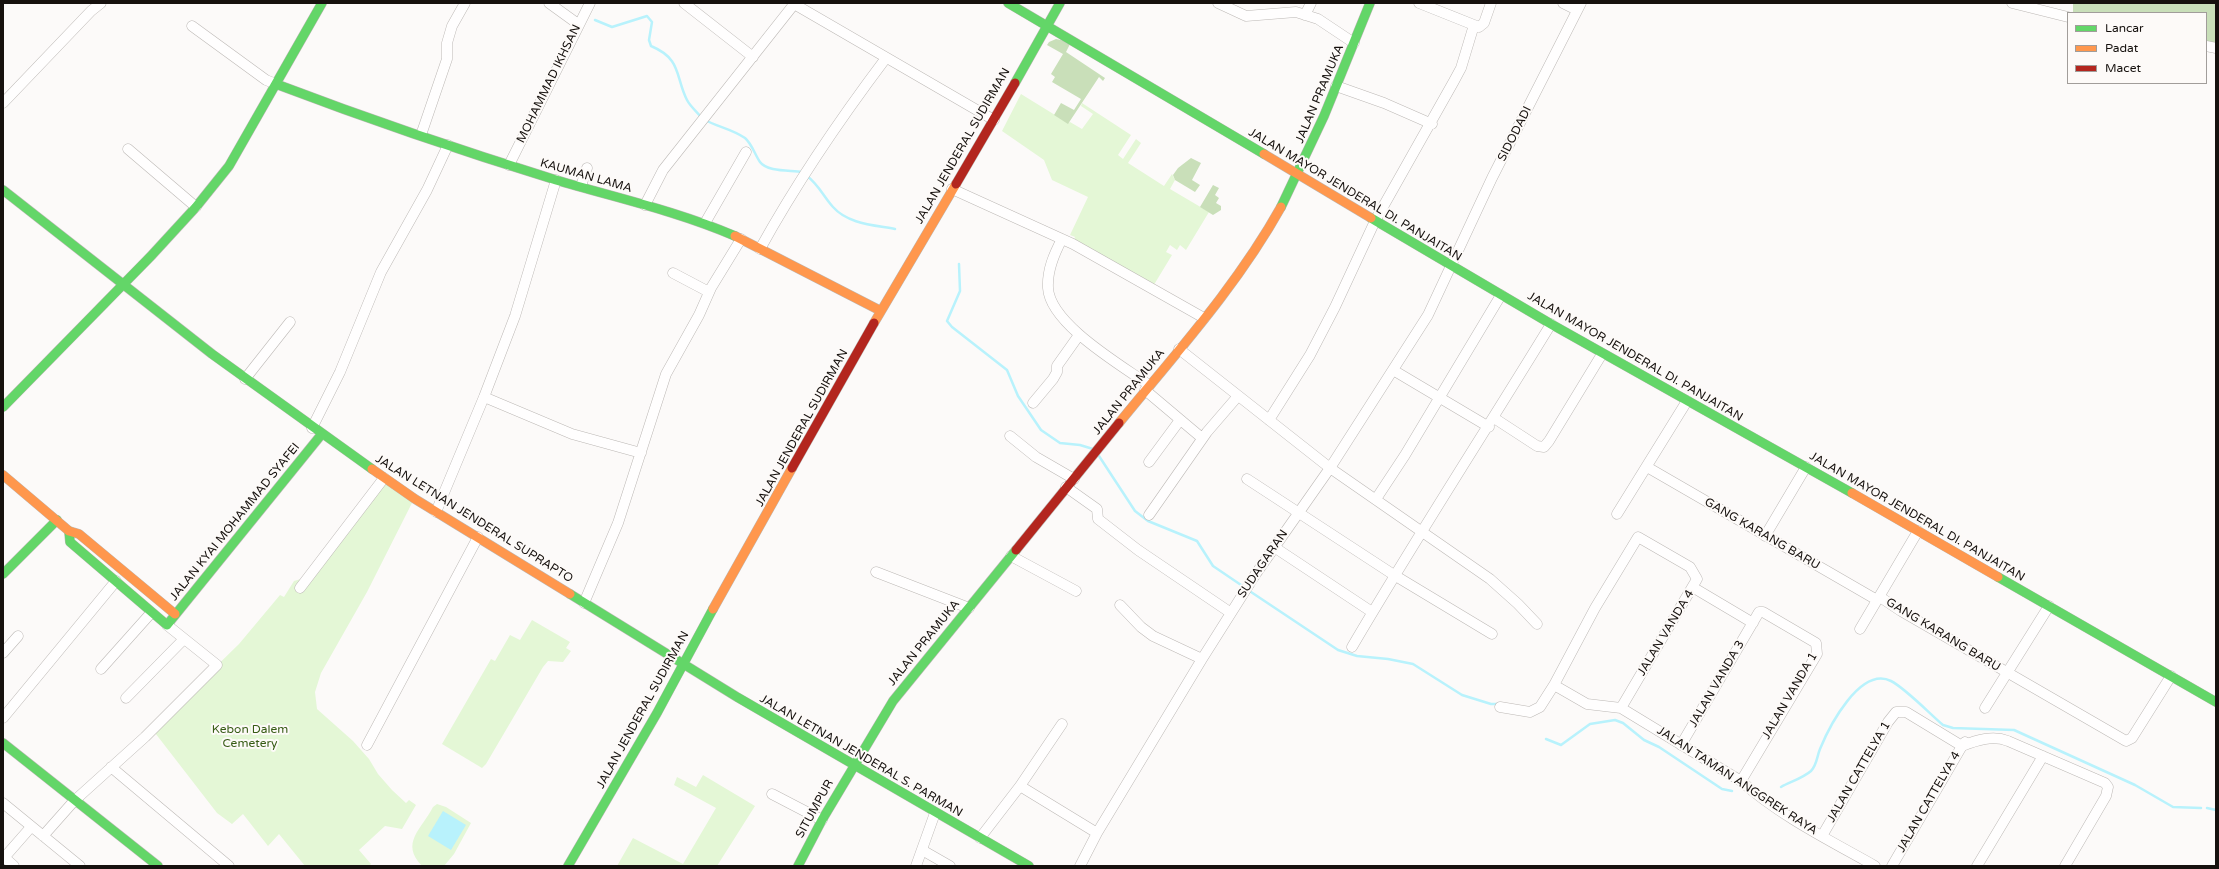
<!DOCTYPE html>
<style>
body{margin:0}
#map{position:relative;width:2219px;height:869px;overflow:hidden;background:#fcfaf9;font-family:"Varela Round",sans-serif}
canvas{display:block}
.frame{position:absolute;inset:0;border:4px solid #16110e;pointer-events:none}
.legend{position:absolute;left:2067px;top:12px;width:140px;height:72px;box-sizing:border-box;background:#fdfaf8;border:1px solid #a19d9a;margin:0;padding:5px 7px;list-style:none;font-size:12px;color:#16110e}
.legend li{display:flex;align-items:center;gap:8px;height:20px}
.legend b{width:20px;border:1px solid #a19d9a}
</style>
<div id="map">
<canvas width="2219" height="869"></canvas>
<div class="frame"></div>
<ul class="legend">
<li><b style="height:5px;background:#63d668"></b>Lancar</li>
<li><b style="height:5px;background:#ff974d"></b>Padat</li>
<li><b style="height:5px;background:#b3261e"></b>Macet</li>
</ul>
</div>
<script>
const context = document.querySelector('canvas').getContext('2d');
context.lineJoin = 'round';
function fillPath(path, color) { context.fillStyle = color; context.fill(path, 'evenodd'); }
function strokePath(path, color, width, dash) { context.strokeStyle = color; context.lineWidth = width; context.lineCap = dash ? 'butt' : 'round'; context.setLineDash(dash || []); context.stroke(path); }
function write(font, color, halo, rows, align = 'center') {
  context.font = font + ' "Varela Round",sans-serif'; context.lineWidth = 4; context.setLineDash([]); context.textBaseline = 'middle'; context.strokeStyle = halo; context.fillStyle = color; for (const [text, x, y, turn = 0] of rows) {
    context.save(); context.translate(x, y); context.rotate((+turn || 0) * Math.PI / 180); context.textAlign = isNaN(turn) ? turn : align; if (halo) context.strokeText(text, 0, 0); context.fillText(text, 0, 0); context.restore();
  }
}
fillPath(new Path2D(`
 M1021,94l47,29 2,-1 12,7 11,-15 -12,-8 1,-3 49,32 -13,20 5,4 13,-20 5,4 -13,20 36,23 8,-12 3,6 -5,9 39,23 -23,38 -6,-5 -3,5 -7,-5 -4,7 6,3 -20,33 -79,-44 2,-7 -5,-2 18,-38 -36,-17 -8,-20 -42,-29z
 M384,478l30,21 -47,93 -46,81 -6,19 2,17 36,32 16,18 9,15 14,16 14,13 3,-3 7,5 -14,24 -17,-3 -26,24 12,14 -2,2h-64l-26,-32 -11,12 -25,-32 -11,10 -15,-11 -65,-84 87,-85 41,-49 4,2 10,-16 7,-2z
 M532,620l38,22 -4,6 5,3 -8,11 -15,-1 -5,6 -57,97 -4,4 -40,-24 49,-85 4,2 15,-26 10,5z
 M703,775l52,31 -38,60h-100l16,-28 50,26 33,-56 -42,-23 3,-8 19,10z
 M437,804l9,3 25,16 -17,31 -10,12h-22c-22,-23 -1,-36 11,-59z`), '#e4f7d6');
fillPath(new Path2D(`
 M2073,3h143v42l-10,-2v-30h-133z
 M1056,39l15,3 -5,10 39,26 -2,3 -4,-4 -31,47 -14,-9 7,-12 13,7 7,-11 -29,-17 3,-5 -4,-3 12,-20 -16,-9 2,-3z
 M1191,158l10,5 -9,17 8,5 -5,7 -20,-12 -2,-5 5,-7z
 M1213,185l6,3 -4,7 4,3 -3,5 5,3v4l-8,5 -13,-8z`), '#c9dfb9');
fillPath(new Path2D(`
 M443,811l23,14 -15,25 -23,-14z`), '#b8f2fc');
strokePath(new Path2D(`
 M595,20l17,7 35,-11 5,6 -3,18 2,6c31,13 24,30 36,54 3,6 10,12 14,17
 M705,120c13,7 27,9 40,18 7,6 10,17 15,24 7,10 31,8 42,10
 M807,176c12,9 16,20 26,31 15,17 41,18 62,22
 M959,264l1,27 -13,30 5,6 55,43 11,26 23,34 19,13 20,2 13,4
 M1099,456l36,55 13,10 49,20 16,25 31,21
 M1248,590l90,60 19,6 31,3 25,5 49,31 29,9h8
 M1546,739l15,6 29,-21 25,-4 8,3 21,17 15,7 63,42 10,2
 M1781,787c9,-5 22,-9 30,-16 6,-6 6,-15 9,-22 9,-22 40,-83 71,-68 14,7 39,33 52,44l10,3 61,2 121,55 38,22 28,1
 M2207,808l9,2`), '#b8f2fc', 2.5);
const street = new Path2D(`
 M549,3l29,21
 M684,3l69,54
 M1218,3l28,13 50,-4 22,7 36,24
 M1419,3l60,24 5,-4 7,-20
 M1563,3l14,7
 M2012,3l56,14
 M794,4l200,116
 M1305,15l6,-12
 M192,26l74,54 10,4
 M2206,46l10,2
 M1336,86l48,17 48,21
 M3,103l88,-92 10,-8
 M421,135l26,-76v-16l5,-17 13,-23
 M128,149l68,58
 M509,165l81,-162
 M581,186l6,-18
 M952,189l121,55 131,74
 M645,205l18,-35 132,-167
 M705,223l41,-71
 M1062,239c-8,15 -15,31 -14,49 2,36 73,77 101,97
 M760,249c37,-67 80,-130 126,-191
 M673,273l36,19
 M1179,349l151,119 160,111 28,25 19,20
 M1393,370l96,57
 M245,379l45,-57
 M1145,390l57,48
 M484,397l88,37 69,19
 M1033,403l20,-24 4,-7v-6l22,-31
 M1494,418l43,28 7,1 5,-6 53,-87
 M1269,420l41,-65 25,-48 40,-86 79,-140 7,-13 13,-43
 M312,428l28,-56 41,-100 46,-82 21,-45
 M1010,436l26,21 38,22
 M1149,462l31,-42
 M1647,467l230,133
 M1247,479l147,96 98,59
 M1066,487l31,22 1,10 40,31 93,63
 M1376,499l29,-44 96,-160
 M436,512l48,-115 31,-81 41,-136
 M1617,514l70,-113
 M1149,515l58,-83 31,-36
 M1765,536l41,-69
 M1274,547l98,65
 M1011,556l65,35
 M876,572l93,36
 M300,588l84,-110
 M1694,588l59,35
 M1880,597l21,14 225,130 6,-3 39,-62
 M584,603l34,-80 48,-149 33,-59 12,-27 30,-49
 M1120,605l21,22 12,9 49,23
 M1860,629l58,-98
 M1352,647c64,-109 133,-215 199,-323
 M3,653l15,-17
 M101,669l50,-56
 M1554,685l33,19 34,4 120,73c39,35 88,59 134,85
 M126,698l58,-59
 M1500,707l30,5 10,-5 14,-22 41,-77 43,-71 52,30 7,12 -76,129
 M1985,708l64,-102
 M3,718l113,-137
 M367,745l111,-208
 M1681,745l78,-133h4l53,31 1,11 -76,127
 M111,767l118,99
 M1020,786l77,47
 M772,794l50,26
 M3,803l77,63
 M43,836l31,-35 71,-64 72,-72 -50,-40
 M1822,836l66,-114 8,-10h10l56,34 3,-4
 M980,838l40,-52 42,-62
 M922,850l28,16
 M4,857l10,9
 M3,859l28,-32
 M916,866l19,-53
 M1080,866l17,-33 105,-174 53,-84 75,-107 98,-153 64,-137 89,-175
 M1892,866l70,-120c15,-6 31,-11 46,-5l97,42 3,4 -2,9 -41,70
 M1977,866l66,-110`);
const fast = new Path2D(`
 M1008,3l256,151
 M1015,83l45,-80
 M276,84c92,35 186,67 280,96 61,18 121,31 179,56
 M3,190l209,164 160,115
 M1281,207l43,-91 46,-113
 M1371,218l180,106 301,169
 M3,407l148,-151 45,-49 33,-41 93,-163
 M69,531l1,11 97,83 154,-190
 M3,574l54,-54
 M1998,577l218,125
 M570,594l167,103 292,169
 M3,743l155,123
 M568,866l89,-153 56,-104
 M798,866l24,-46 71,-119 123,-151`);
const slow = new Path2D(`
 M1264,154l107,64
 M735,236l146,75
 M874,323l82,-139
 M1119,423c57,-70 118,-137 162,-216
 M372,469l43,30 155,95
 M3,475l66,56 10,3 96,80
 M1852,493l146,84
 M713,609l79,-141`);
const jam = new Path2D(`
 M956,184l59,-101
 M792,468l82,-145
 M1016,550l103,-127`);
strokePath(street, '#bcb8b5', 11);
strokePath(fast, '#bcb8b5', 10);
strokePath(slow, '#bcb8b5', 10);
strokePath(jam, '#bcb8b5', 10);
strokePath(street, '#fffefe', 10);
strokePath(fast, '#63d668', 9);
strokePath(slow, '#ff974d', 9);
strokePath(jam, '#b3261e', 9);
write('12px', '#16110e', '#fdfaf8', [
 ["MOHAMMAD IKHSAN",549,84,-64],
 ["JALAN PRAMUKA",1320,94,-67],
 ["SIDODADI",1515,134,-63],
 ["JALAN JENDERAL SUDIRMAN",963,146,-60],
 ["KAUMAN LAMA",586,176,16],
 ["JALAN MAYOR JENDERAL DI. PANJAITAN",1355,195,31],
 ["JALAN MAYOR JENDERAL DI. PANJAITAN",1635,357,30],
 ["JALAN PRAMUKA",1129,392,-51],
 ["JALAN JENDERAL SUDIRMAN",802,428,-61],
 ["JALAN MAYOR JENDERAL DI. PANJAITAN",1917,517,30],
 ["JALAN LETNAN JENDERAL SUPRAPTO",474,519,32],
 ["JALAN KYAI MOHAMMAD SYAFEI",235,522,-51],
 ["GANG KARANG BARU",1762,534,30],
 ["SUDAGARAN",1263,564,-56],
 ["JALAN VANDA 4",1666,633,-59],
 ["GANG KARANG BARU",1943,635,31],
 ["JALAN PRAMUKA",924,643,-51],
 ["JALAN VANDA 3",1717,684,-60],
 ["JALAN VANDA 1",1790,696,-60],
 ["JALAN JENDERAL SUDIRMAN",643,710,-61],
 ["JALAN LETNAN JENDERAL S. PARMAN",861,756,30],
 ["JALAN CATTELYA 1",1859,772,-60],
 ["JALAN TAMAN ANGGREK RAYA",1737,781,33],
 ["JALAN CATTELYA 4",1929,802,-60],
 ["SITUMPUR",815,809,-61]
]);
write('12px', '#375c15', '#fdfaf8', [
 ["Kebon Dalem",250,730],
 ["Cemetery",250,744]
]);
</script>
